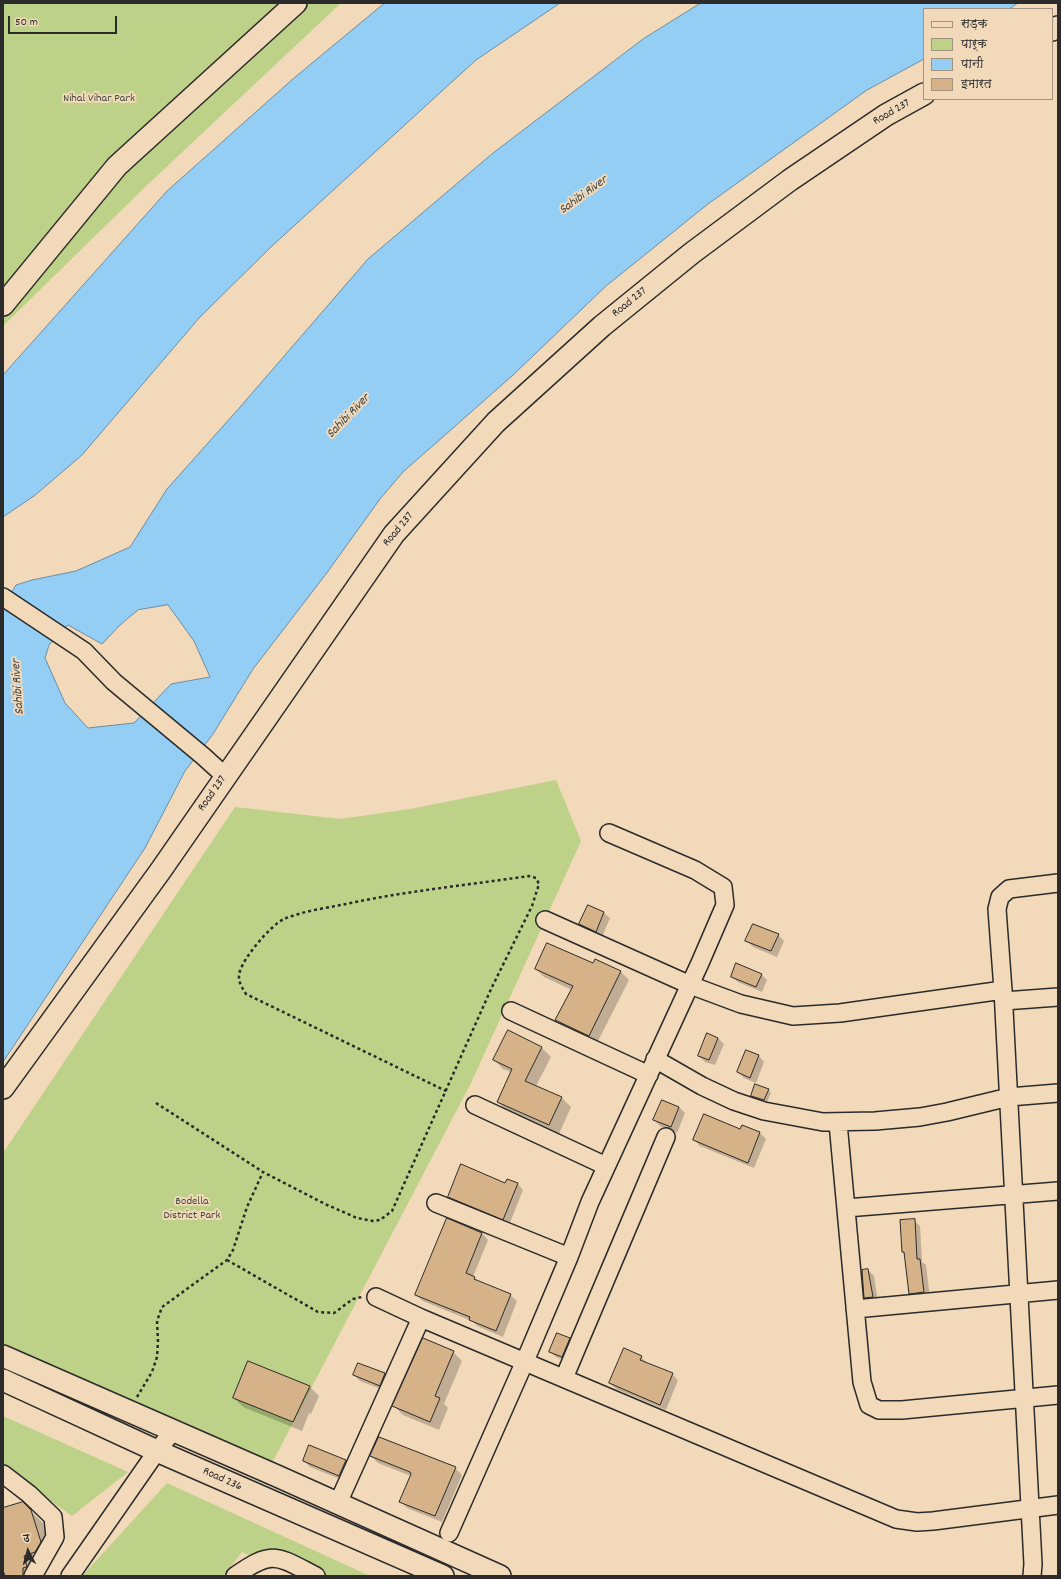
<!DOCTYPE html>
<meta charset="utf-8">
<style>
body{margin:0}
#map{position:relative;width:1061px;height:1579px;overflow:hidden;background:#f1d9b9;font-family:Dekko,"Playpen Sans Deva",sans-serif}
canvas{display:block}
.frame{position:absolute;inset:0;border:4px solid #2b2b2b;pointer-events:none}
.legend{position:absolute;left:923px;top:8px;width:130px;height:92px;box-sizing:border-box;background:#f1d9b9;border:1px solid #a29380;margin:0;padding:5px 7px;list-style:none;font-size:12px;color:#2b2b2b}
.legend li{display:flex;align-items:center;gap:8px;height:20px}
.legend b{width:20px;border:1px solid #a29380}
.north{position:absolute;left:8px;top:1531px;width:40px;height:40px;-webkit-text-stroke:3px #f1d9b9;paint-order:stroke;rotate:354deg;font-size:11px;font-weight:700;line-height:16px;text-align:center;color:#2b2b2b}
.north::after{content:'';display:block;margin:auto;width:14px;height:18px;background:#2b2b2b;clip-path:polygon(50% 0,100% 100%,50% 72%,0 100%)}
.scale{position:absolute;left:8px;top:16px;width:109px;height:18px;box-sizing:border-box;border:2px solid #2b2b2b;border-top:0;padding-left:5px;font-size:12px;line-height:14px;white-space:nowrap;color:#2b2b2b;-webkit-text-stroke:3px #f1d9b9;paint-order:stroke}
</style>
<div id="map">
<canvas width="1061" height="1579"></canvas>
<div class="frame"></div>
<ul class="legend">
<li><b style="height:5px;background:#f1d9b9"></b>सड़क</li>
<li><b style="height:11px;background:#bdd288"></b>पार्क</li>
<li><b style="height:11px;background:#94cef4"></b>पानी</li>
<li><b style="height:11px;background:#d5b287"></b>इमारत</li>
</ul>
<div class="north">उ</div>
<div class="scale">50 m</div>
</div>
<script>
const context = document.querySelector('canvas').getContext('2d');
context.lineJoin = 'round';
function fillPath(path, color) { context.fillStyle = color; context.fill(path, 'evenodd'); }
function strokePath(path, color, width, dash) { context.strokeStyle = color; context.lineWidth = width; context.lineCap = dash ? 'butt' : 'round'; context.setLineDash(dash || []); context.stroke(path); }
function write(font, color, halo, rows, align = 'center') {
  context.font = font + ' Dekko,sans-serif'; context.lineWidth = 4; context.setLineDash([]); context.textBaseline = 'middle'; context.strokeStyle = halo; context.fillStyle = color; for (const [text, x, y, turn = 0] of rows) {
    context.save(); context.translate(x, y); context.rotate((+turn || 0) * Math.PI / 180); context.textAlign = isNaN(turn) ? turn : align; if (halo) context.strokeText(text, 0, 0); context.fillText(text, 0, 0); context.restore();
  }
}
fillPath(new Path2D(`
 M3,3h338l-198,186 -140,137z
 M556,780l25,61 -110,242 -199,380 -269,-119v-191l232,-346 105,12 70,-10z
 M3,1416l125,56 -56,44 -69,-49z
 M167,1483l203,93h-75l-53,-24 -19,24h-141z`), '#bdd288');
const water = new Path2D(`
 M385,3h175l-84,57 -204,186 -72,71 -118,138 -48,41 -31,21v-142l164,-184 127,-113z
 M701,3h317l-9,6h-85v50l-57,31 -159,114 -102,82 -94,90 -109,96 -23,27 -54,75 -73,95 -40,65 -28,37 -40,77 -142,214v-456l13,-21 16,-5 44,-9 54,-24 37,-58 74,-83 127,-147 125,-106 150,-114zM168,605l26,36 16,36 -39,7 -37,39 -46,5 -23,-25 -20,-45 4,-13 19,-20 34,19 18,-19 18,-15z`);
fillPath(water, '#94cef4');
strokePath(water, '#6a8da4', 1);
fillPath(new Path2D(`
 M588,906l16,7 6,5 -8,19 -16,-7 -6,-6z
 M778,935l6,6 -7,16 -24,-10 -6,-6z
 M596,960l25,12 8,8 -32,63 -33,-15 -8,-8 16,-30 -28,-13 -8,-8 58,-4z
 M761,974l6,6 -5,12 -24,-10 -6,-5z
 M718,1038l6,6 -9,21 -10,-3 -6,-6z
 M542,1048l9,9 -15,29 26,12 9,9 -12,27 -52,-23 -9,-9 13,-30 -8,-3 -9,-9z
 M759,1056l5,6 -8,21 -12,-5 -6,-6z
 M768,1090l3,3 -4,9 -13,-4 -2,-2z
 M679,1107l6,6 -8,20 -17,-7 -6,-6z
 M741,1130l19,3 6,6 -12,29 -54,-22 -6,-6z
 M506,1184h12l5,6 -14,35 -54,-22 -6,-6z
 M914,1220l6,6 2,36 4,3 4,33 -14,1 -6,-6 -5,-39 -2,-2z
 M482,1233l6,7 -15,37 6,5 31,13 7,6 -14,36 -26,-11 -5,-5 -49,-20 -7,-6z
 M863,1270h5l6,6 4,27 -7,1 -6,-6z
 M569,1339l6,6 -7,17 -12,-5 -6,-6z
 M453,1352l9,9 -18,43 4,4 -9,22 -36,-15 -9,-9z
 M641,1357l6,6 25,11 6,6 -12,30 -50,-21 -6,-6z
 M359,1364l26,10 6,6 -5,11 -26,-10 -6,-6z
 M310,1387l9,9 -8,18 -2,-1 -7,18 -59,-24 -9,-9z
 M309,1447l37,14 5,6 -6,14 -35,-14 -6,-6z
 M371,1456l84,12 7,7 -20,47 -35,-14 -7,-7 11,-25 -33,-13z
 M22,1503l21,20 9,32 -15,21h-34v-67z`), '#0003');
const building = new Path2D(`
 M588,905l16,7 -8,20 -17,-8z
 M753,924l26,10 -8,17 -26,-10z
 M547,943l46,20 2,-4 26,12 -32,65 -34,-16 18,-34 -38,-17z
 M736,963l26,11 -6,13 -25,-10z
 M508,1030l34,17 -17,34 37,16 -13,28 -52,-23 15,-33 -19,-9z
 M707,1033l11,5 -9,22 -11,-4z
 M746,1050l13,5 -9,23 -13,-6z
 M755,1084l14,5 -5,11 -13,-4z
 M662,1100l17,7 -8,20 -18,-7z
 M704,1114l36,15 2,-4 18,7 -12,31 -55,-23z
 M461,1164l44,19 2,-4 11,4 -15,37 -55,-23z
 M447,1218l35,15 -16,40 9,4 -1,2 37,15 -15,37 -27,-11 1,-3 -55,-22z
 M915,1219l2,40h3l4,33 -15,2 -5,-42h-2l-2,-32z
 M868,1269l5,28 -9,1 -2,-28z
 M557,1333l13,5 -8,19 -13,-5z
 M423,1338l31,13 -19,45 5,2 -10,24 -38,-16z
 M624,1348l18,8 -2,4 33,13 -13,32 -51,-22z
 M248,1361l62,25 -17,36 -60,-24z
 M358,1363l27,10 -5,13 -27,-11z
 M379,1437l77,30 -21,49 -36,-14 12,-28 -1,-2 -40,-16z
 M309,1445l37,15 -7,16 -36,-15z
 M23,1502l8,8 10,32 -6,10 -11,4 3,11 -4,1v8h-18l-2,-6v-62z`);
fillPath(building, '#d5b287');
strokePath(building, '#2b2b2b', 1);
const minor = new Path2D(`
 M3,597l81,54 30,31 89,74 22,20
 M545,920l145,65 51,19 52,12 47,-3 163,-23
 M1004,1001l54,-4
 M511,1011l138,64
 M655,1059l47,27 32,15 30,10 59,11 52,-1 45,-4 27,-5 62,-15 49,-4
 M475,1105l131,61
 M838,1123l24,259 7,23 10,5h23l156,-15
 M436,1203l133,54
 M846,1208l212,-17
 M376,1297l45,21 475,201 21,3 16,-1 125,-16
 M855,1309l203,-19
 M564,1378l102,-241
 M3,1474l26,20 24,23 2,20 -22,39
 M338,1503l83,-185
 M449,1533l76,-172 44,-104 21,-55 110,-239 25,-58 -2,-18 -28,-17 -86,-37
 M70,1576l87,-125 16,-20
 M235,1576c38,-27 42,-20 81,0
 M1032,1576l1,-12 -30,-574 -6,-81 3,-12 9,-8 49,-6`);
const tertiary = new Path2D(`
 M1052,30l6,-3
 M3,305l114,-139 179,-163
 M3,1088l158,-218 233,-336 102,-112 106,-96 90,-73 98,-73 96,-65 38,-21
 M3,1356l274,120 223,100
 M3,1380l154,71 286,125`);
strokePath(minor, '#2b2b2b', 20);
strokePath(tertiary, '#2b2b2b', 24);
strokePath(new Path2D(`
 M156,1103l107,69
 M227,1260l91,52 16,1 19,-14 9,-2
 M137,1397l15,-25 5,-15 1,-16 -1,-20 5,-14 65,-47 6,-10 14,-43 16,-35 62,32 32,14 16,3 7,-1 12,-9 100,-224 40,-81 7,-22 -3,-6 -7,-2c-61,9 -123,15 -183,28 -20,4 -43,7 -62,15 -13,6 -40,38 -44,52 -3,9 1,15 6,23l200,97`), '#2b2b2b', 2.5, [3, 3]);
strokePath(minor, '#f1d9b9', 17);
strokePath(tertiary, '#f1d9b9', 21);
write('12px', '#414439', '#f1d9b9', [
 ["Nihal Vihar Park",99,99],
 ["Bodella",192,1202],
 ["District Park",192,1216]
]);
write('12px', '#2b2b2b', '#f1d9b9', [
 ["Road 237",892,113,-30],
 ["Road 237",630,303,-39],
 ["Road 237",399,530,-50],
 ["Road 237",213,794,-55],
 ["Road 236",222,1480,24]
]);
write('italic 13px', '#3b4349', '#f1d9b9', [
 ["Sahibi River",584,196,-36],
 ["Sahibi River",349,417,-46],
 ["Sahibi River",19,687,-94]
]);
</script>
